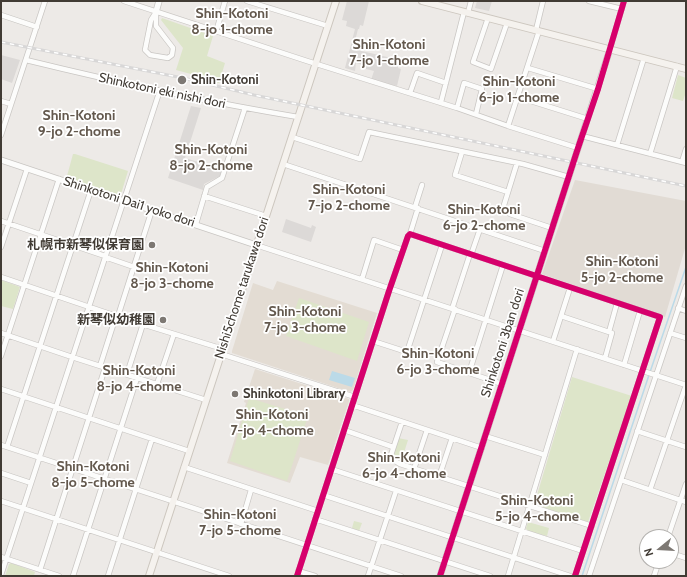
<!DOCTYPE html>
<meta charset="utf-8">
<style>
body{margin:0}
#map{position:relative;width:687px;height:577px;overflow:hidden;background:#edeae7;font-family:Cabin,sans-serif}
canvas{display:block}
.frame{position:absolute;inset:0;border:2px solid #413b34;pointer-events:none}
.north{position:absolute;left:639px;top:529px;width:40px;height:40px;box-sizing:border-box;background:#fff;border:1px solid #b3b1ae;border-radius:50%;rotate:252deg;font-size:11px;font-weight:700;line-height:16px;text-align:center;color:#413b34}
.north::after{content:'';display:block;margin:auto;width:14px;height:18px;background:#7d7873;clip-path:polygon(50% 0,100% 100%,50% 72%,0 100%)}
</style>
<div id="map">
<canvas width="687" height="577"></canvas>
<div class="frame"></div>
<div class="north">N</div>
</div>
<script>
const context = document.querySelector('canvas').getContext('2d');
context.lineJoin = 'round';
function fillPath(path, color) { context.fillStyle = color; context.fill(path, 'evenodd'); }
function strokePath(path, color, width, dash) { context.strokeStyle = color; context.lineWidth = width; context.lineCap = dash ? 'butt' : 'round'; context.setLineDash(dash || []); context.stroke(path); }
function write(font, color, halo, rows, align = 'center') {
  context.font = font + ' Cabin,"Noto Sans JP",sans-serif'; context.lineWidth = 3.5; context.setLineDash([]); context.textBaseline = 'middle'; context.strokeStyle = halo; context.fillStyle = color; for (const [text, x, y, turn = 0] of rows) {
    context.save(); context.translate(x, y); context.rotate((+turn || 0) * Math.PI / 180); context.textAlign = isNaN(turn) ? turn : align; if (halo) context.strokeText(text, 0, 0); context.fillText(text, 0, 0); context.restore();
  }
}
fillPath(new Path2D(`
 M575,180l111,21v44l-21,72 -123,-43z`), '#e1dbd4');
fillPath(new Path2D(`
 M277,281l100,32 -24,77 -3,2 -118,-39v-2l21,-68 20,7z
 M255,369l94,30v2l-21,64 -28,-8 -10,26 -63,-20 19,-60 -2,-1z`), '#e3dcd3');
fillPath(new Path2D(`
 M162,18l51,18 -6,20 18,7 -6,20 -6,-2v-1l-37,-10 7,-22 -22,-28z
 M678,75l8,3v14l-3,9 -11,-3z
 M73,154h2l53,17 -7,23 -2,1 -52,-17v-2z
 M1,280l19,7 -7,22 -12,-3z
 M299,298l70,24 -12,39 -71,-25z
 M572,377l60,19 -44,126 -52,-17 -1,-3z
 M249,398l59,18 -21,65 -57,-20z
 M398,438l10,2 -7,22 -8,-5z
 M354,521l8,2 -3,8 -7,-3z
 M528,522l21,6 -2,8 -20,-5 -1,-3z
 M11,563l24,9 -1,4h-29l4,-12z`), '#dde5c9');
fillPath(new Path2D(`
 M347,1h22l-6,25 -3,-1 -1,4h-1l-5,20 47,11 -2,8 3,1 -4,17 -26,-6 3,-9 -8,-2v-4l-10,-2 -1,8 -10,-3 10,-39 -9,-3 1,-5 -5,-1z
 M477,1h15l-3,10 -14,-3z
 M1,55l19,5 -8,23 -11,-4z
 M191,106l10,2 -16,50 37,11 -2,7 -16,8 -1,6 -35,-12z
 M286,219l25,9 1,-3 4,2 -5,15 -29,-10z`), '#dcd9d7');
fillPath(new Path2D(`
 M332,371l23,7 -3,9 -23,-7z`), '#bbdae8');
strokePath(new Path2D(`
 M650,372l36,-105
 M582,576l67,-201`), '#bbdae8', 1.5);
const minor = new Path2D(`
 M124,1l183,60 150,47 51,18 70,22
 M247,1l81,25
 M589,1l33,8
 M156,12v14l17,22 -1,7 -4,3 -18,-3 -5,-5 6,-30z
 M468,13l3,-12
 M1,15l36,12
 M488,18l-15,44 18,7 16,-46
 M536,30l7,-29
 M216,32l9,-31
 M610,49l14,-48
 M26,60c90,22 181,42 272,57
 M528,68l70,21
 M410,93l7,-20 29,10
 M518,97l70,22
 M1,101l10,3
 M441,102l23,-90
 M457,108l7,-25 18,6 -6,25
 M508,126l31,-95
 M1,135l44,-134
 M582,136l104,27
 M292,137l68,22 9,-27 154,32 46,13
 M617,145l27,-87
 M462,152l-7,23 53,17
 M650,154l27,-88
 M682,162l4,-13
 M283,164l262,87
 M204,196l62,20
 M504,205l13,-42
 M415,207l7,-22
 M510,214l42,14
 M1,221l104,35
 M196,224l11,-37 15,-9 23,-70
 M410,234l8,-26
 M256,245l430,140
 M1,247l26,-78
 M471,255l9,-26
 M105,257l29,10
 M1,277l115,39 107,33
 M362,279l12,-39 29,10
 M678,308l8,3
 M452,309l18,-55
 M455,309l-18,53 65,22
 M118,316l34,-106
 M561,316l51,17 -7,25
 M609,332l8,-29
 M1,333l71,24 134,43
 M670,333l16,5
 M373,341l34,11 35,-107
 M553,341l17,-53
 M221,354l134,43
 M1,356l58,-177
 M624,365l16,-54
 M100,366l16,-50
 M469,373l34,-108
 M127,374l16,-50
 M157,384l17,-50
 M1,389l188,62
 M352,405l130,43
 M402,422l-12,36 10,6 192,62
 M344,430l49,17
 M637,431l49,16
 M485,436l60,19
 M1,445l400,131
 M7,447l84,-257
 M184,467l134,44
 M331,469l252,82
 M414,469l13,-39
 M1,473l30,10
 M439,477l13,-39
 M621,480l65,22
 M650,490l36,-105
 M323,495l247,81
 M1,501l228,75
 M315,519l175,57
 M241,524l10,-34
 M668,537l18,-53
 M671,553l15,5
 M1,557l58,19
 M40,570l65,-202
 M298,571l17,5
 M1,575l159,-485
 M73,576l64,-198
 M108,576l44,-137
 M297,576l92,-285 19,-55 2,-2 250,83 -85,259
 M368,576l28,-85
 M508,576l69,-227
 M589,576l97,-290
 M654,576l5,-15`);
const tertiary = new Path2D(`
 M156,12l3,-11
 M1,160l255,85
 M440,576l170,-527`);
const secondary = new Path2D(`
 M422,1l264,68
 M149,576l187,-575`);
strokePath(minor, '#c9c6c3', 6);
strokePath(tertiary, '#c9c6c3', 7);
strokePath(secondary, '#ccc6be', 8);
strokePath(minor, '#fcfcfb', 4.5);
strokePath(tertiary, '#fcfcfb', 5.5);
strokePath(secondary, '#f5f2ee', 6);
const rail = new Path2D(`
 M1,42l182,36 71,17 432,91`);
strokePath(rail, '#d8d7d7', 3);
strokePath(rail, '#fff', 1.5, [4.5]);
strokePath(new Path2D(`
 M297,576l92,-285 19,-55 2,-2 250,83 -85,259
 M440,576l138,-428 20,-59 26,-88`), '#d6006c', 6);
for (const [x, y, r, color] of [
 [182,80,5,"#7d7873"],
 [152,245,4,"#7d7873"],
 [163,320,4,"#7d7873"],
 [235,394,4,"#7d7873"]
]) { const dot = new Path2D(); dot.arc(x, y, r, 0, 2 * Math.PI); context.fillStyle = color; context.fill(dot); strokePath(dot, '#fff', 1.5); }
write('bold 13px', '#413b34', '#fff', [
 ["Shin-Kotoni",191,80],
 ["札幌市新琴似保育園",144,245,"right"],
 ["新琴似幼稚園",155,320,"right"],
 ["Shinkotoni Library",243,394]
], 'left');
write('13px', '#413b34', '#fff', [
 ["Shinkotoni eki nishi dori",162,91,12],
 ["Shinkotoni Dai1 yoko dori",129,202,18],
 ["Nishi5chome tarukawa dori",242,288,-72],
 ["Shinkotoni 3ban dori",503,343,-72]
]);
write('bold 14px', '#63584d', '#fff', [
 ["Shin-Kotoni",232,14],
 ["8-jo 1-chome",232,30],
 ["Shin-Kotoni",389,45],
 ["7-jo 1-chome",389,61],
 ["Shin-Kotoni",519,82],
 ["6-jo 1-chome",519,98],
 ["Shin-Kotoni",79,116],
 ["9-jo 2-chome",79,132],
 ["Shin-Kotoni",211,150],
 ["8-jo 2-chome",211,166],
 ["Shin-Kotoni",349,190],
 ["7-jo 2-chome",349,206],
 ["Shin-Kotoni",484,210],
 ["6-jo 2-chome",484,226],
 ["Shin-Kotoni",622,262],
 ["5-jo 2-chome",622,278],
 ["Shin-Kotoni",172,268],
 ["8-jo 3-chome",172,284],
 ["Shin-Kotoni",305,312],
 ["7-jo 3-chome",305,328],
 ["Shin-Kotoni",438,354],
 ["6-jo 3-chome",438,370],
 ["Shin-Kotoni",139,371],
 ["8-jo 4-chome",139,387],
 ["Shin-Kotoni",272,415],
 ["7-jo 4-chome",272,431],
 ["Shin-Kotoni",404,458],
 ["6-jo 4-chome",404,474],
 ["Shin-Kotoni",93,467],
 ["8-jo 5-chome",93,483],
 ["Shin-Kotoni",537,501],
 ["5-jo 4-chome",537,517],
 ["Shin-Kotoni",240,515],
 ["7-jo 5-chome",240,531]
]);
</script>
